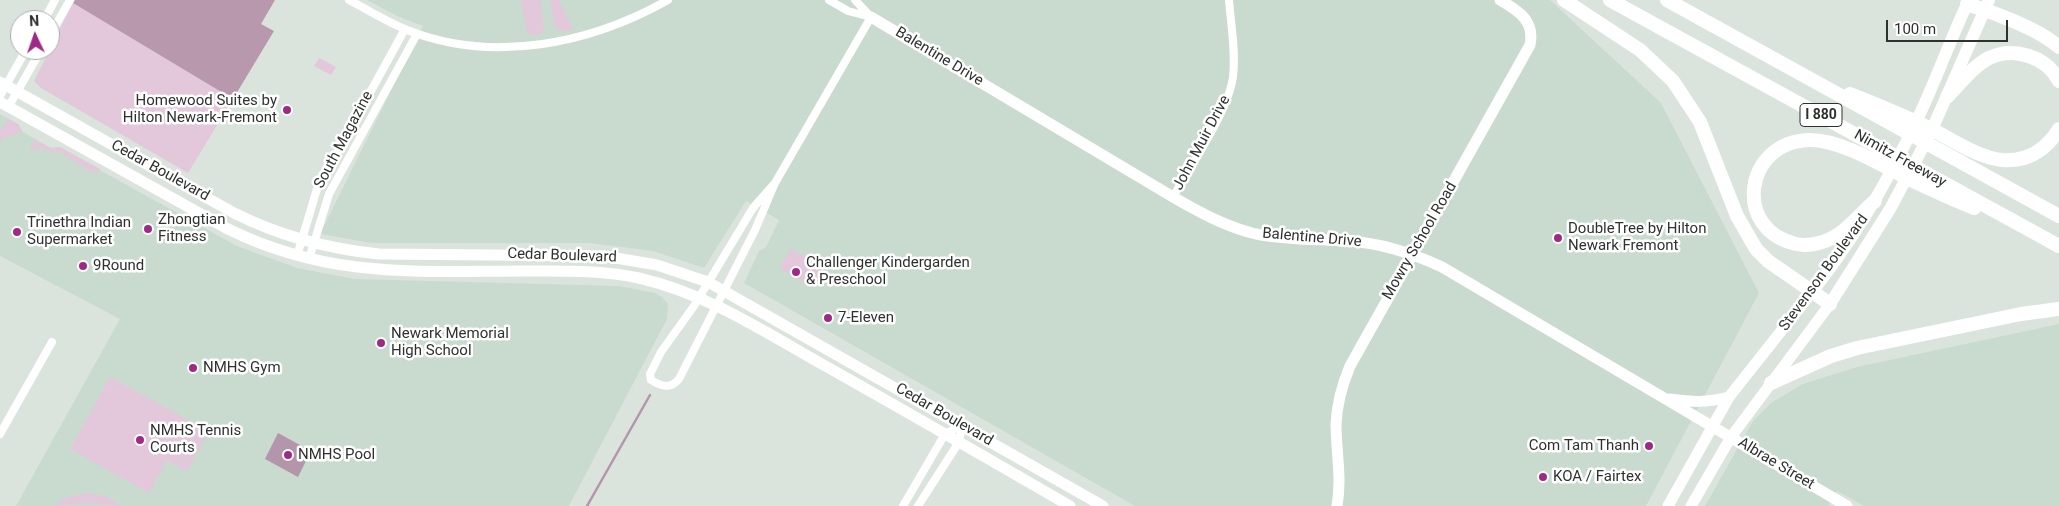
<!DOCTYPE html>
<style>
body{margin:0}
#map{position:relative;width:2059px;height:506px;overflow:hidden;background:#dae4dd;font-family:Roboto,sans-serif}
canvas{display:block}
.north{position:absolute;left:10px;top:10px;width:50px;height:50px;box-sizing:border-box;background:#fff;border:1px solid #abadac;border-radius:50%;rotate:357deg;font-size:14px;font-weight:700;line-height:20px;text-align:center;color:#2e322f}
.north::after{content:'';display:block;margin:auto;width:18px;height:22px;background:#9e2a85;clip-path:polygon(50% 0,100% 100%,50% 72%,0 100%)}
.scale{position:absolute;left:1886px;top:20px;width:122px;height:22px;box-sizing:border-box;border:2px solid #2e322f;border-top:0;padding-left:6px;font-size:15px;line-height:18px;white-space:nowrap;color:#2e322f;-webkit-text-stroke:4px #fff;paint-order:stroke}
</style>
<div id="map">
<canvas width="2059" height="506"></canvas>
<div class="north">N</div>
<div class="scale">100 m</div>
</div>
<script>
const context = document.querySelector('canvas').getContext('2d');
context.lineJoin = 'round';
function fillPath(path, color) { context.fillStyle = color; context.fill(path, 'evenodd'); }
function strokePath(path, color, width, dash) { context.strokeStyle = color; context.lineWidth = width; context.lineCap = dash ? 'butt' : 'round'; context.setLineDash(dash || []); context.stroke(path); }
function write(font, color, halo, rows, align = 'center') {
  context.font = font + ' Roboto,sans-serif'; context.lineWidth = 5; context.setLineDash([]); context.textBaseline = 'middle'; context.strokeStyle = halo; context.fillStyle = color; for (const [text, x, y, turn = 0] of rows) {
    context.save(); context.translate(x, y); context.rotate((+turn || 0) * Math.PI / 180); context.textAlign = isNaN(turn) ? turn : align; if (halo) context.strokeText(text, 0, 0); context.fillText(text, 0, 0); context.restore();
  }
}
fillPath(new Path2D(`
 M367,0h1183l111,103 98,190 -113,213h-511l-391,-223 15,-32 7,-4 13,-27 -33,-19 -42,67 -51,-17 -64,-8h-217l-52,-9 103,-208 -26,-10z
 M0,114l18,10 5,8 28,16h9l177,98 60,22 58,11 264,7 36,7 7,4 6,7 -1,15 -98,187h-553l104,-187 -120,-63z
 M2059,324v182h-195l-27,-15 -9,15h-123l48,-85 18,-18 32,-19 54,-17z`), '#c9dbce');
fillPath(new Path2D(`
 M521,0h19l4,28 -1,4 -7,4 -9,-3z
 M550,0h9l14,29c-8,2 -13,4 -19,-4z
 M73,3l160,96 -45,74 -147,-85 -7,-7z
 M319,58l17,9 -5,8 -17,-9z
 M8,119l10,5 4,7 -15,7 -3,-2 -4,7v-12z
 M35,140l16,8 9,-1 40,22 -3,3h-5l-36,-22 -2,3 -13,-5 -1,1h-7l-4,3z
 M791,249l33,17 -11,21 -30,-17 -3,-3z
 M110,377l99,54 -22,40 -20,-11 -18,33 -79,-44z
 M87,493l18,3 17,10c-12,0 -25,-3 -37,-3 -11,1 -21,3 -32,3l15,-9z`), '#e2c8da');
fillPath(new Path2D(`
 M75,0h200l-14,24 13,7 -41,68 -160,-96z`), '#b798ad');
fillPath(new Path2D(`
 M278,433l33,18 -13,26 -33,-18z`), '#b496ab');
strokePath(new Path2D(`
 M587,506l63,-111`), '#b496ab', 2.5);
strokePath(new Path2D(`
 M349,0c19,10 38,22 58,30 86,34 183,14 261,-30
 M829,0l19,11 23,6
 M855,0l16,17
 M44,20l11,-20
 M50,35l20,-35
 M0,96l26,-46
 M9,106l32,-56
 M775,183l-22,25 -59,98 -33,46 -11,22 1,6c11,7 20,9 28,-1l76,-149 20,-47 96,-166
 M1173,197c18,-32 55,-85 60,-120 3,-25 -2,-52 -4,-77
 M297,256l20,-67 88,-160
 M309,259l20,-65 88,-160
 M0,434l52,-92
 M903,506l42,-72 17,-9
 M918,506l41,-64 3,-17`), '#fff', 8);
strokePath(new Path2D(`
 M871,17l302,180c26,15 53,30 83,37 30,6 61,5 92,7 33,2 64,12 94,26l405,239
 M0,82l234,131c46,23 94,36 145,41l225,2 53,9 51,17 395,224
 M0,102l226,126c102,51 190,43 299,43 38,0 77,-1 114,7 68,16 121,51 181,85 84,47 167,95 250,143
 M1669,399c24,3 37,4 60,-2
 M1337,506c5,-28 -1,-54 -1,-82 1,-21 6,-39 14,-58l180,-321c5,-24 -11,-34 -30,-45
 M1668,506l61,-109 83,-105
 M1691,506l40,-69 99,-133`), '#fff', 11);
strokePath(new Path2D(`
 M1812,292c41,-52 74,-107 102,-166 21,-41 35,-85 55,-126
 M1830,304l60,-95 40,-75 59,-134`), '#fff', 12);
strokePath(new Path2D(`
 M1564,0l76,50 33,31 27,41 37,94 19,33 12,12 62,43
 M1610,0l449,246
 M1667,0l392,216
 M1967,4c26,8 72,25 92,43
 M1850,94c28,11 55,22 81,35 22,11 46,28 71,31 25,2 44,-10 57,-31
 M1947,97c13,-13 25,-30 42,-39 25,-12 58,-1 70,23
 M1875,201c-12,10 -23,24 -36,33 -12,8 -29,13 -43,10 -64,-14 -52,-103 14,-104 32,0 73,26 101,40 21,10 41,19 63,28
 M1771,383l60,-27 26,-8 164,-34 38,-5`), '#fff', 14);
for (const [x, y, r, color] of [
 [287,110,5,"#9e2a85"],
 [148,229,5,"#9e2a85"],
 [17,232,5,"#9e2a85"],
 [1558,238,5,"#9e2a85"],
 [83,266,5,"#9e2a85"],
 [796,272,5,"#9e2a85"],
 [828,318,5,"#9e2a85"],
 [381,343,5,"#9e2a85"],
 [193,368,5,"#9e2a85"],
 [140,440,5,"#9e2a85"],
 [1649,446,5,"#9e2a85"],
 [288,455,5,"#9e2a85"],
 [1543,477,5,"#9e2a85"]
]) { const dot = new Path2D(); dot.arc(x, y, r, 0, 2 * Math.PI); context.fillStyle = color; context.fill(dot); strokePath(dot, '#fff', 2); }
for (const [x, y, w] of [
 [1821,115,42]
]) { const box = new Path2D(); box.roundRect(x - w / 2, y - 11.5, w, 23, 4); context.fillStyle = '#fff'; context.fill(box); strokePath(box, '#2e322f', 1); }
write('bold 14px', '#2e322f', null, [
 ["I 880",1821,115]
]);
write('15px', '#2e322f', '#fff', [
 ["Balentine Drive",939,57,31],
 ["South Magazine",344,140,-62],
 ["John Muir Drive",1202,143,-62],
 ["Nimitz Freeway",1900,159,29],
 ["Cedar Boulevard",160,171,29],
 ["Balentine Drive",1312,238,5],
 ["Mowry School Road",1420,241,-60],
 ["Cedar Boulevard",562,256,2],
 ["Stevenson Boulevard",1824,273,-54],
 ["Cedar Boulevard",944,415,30],
 ["Albrae Street",1776,464,31]
]);
write('15px', '#2e322f', '#fff', [
 ["Homewood Suites by",277,101,"right"],
 ["Hilton Newark-Fremont",277,118,"right"],
 ["Zhongtian",158,220],
 ["Fitness",158,237],
 ["Trinethra Indian",27,223],
 ["Supermarket",27,240],
 ["DoubleTree by Hilton",1568,229],
 ["Newark Fremont",1568,246],
 ["Challenger Kindergarden",806,263],
 ["& Preschool",806,280],
 ["9Round",93,266],
 ["7-Eleven",838,318],
 ["Newark Memorial",391,334],
 ["High School",391,351],
 ["NMHS Gym",203,368],
 ["NMHS Tennis",150,431],
 ["Courts",150,448],
 ["Com Tam Thanh",1639,446,"right"],
 ["NMHS Pool",298,455],
 ["KOA / Fairtex",1553,477]
], 'left');
</script>
